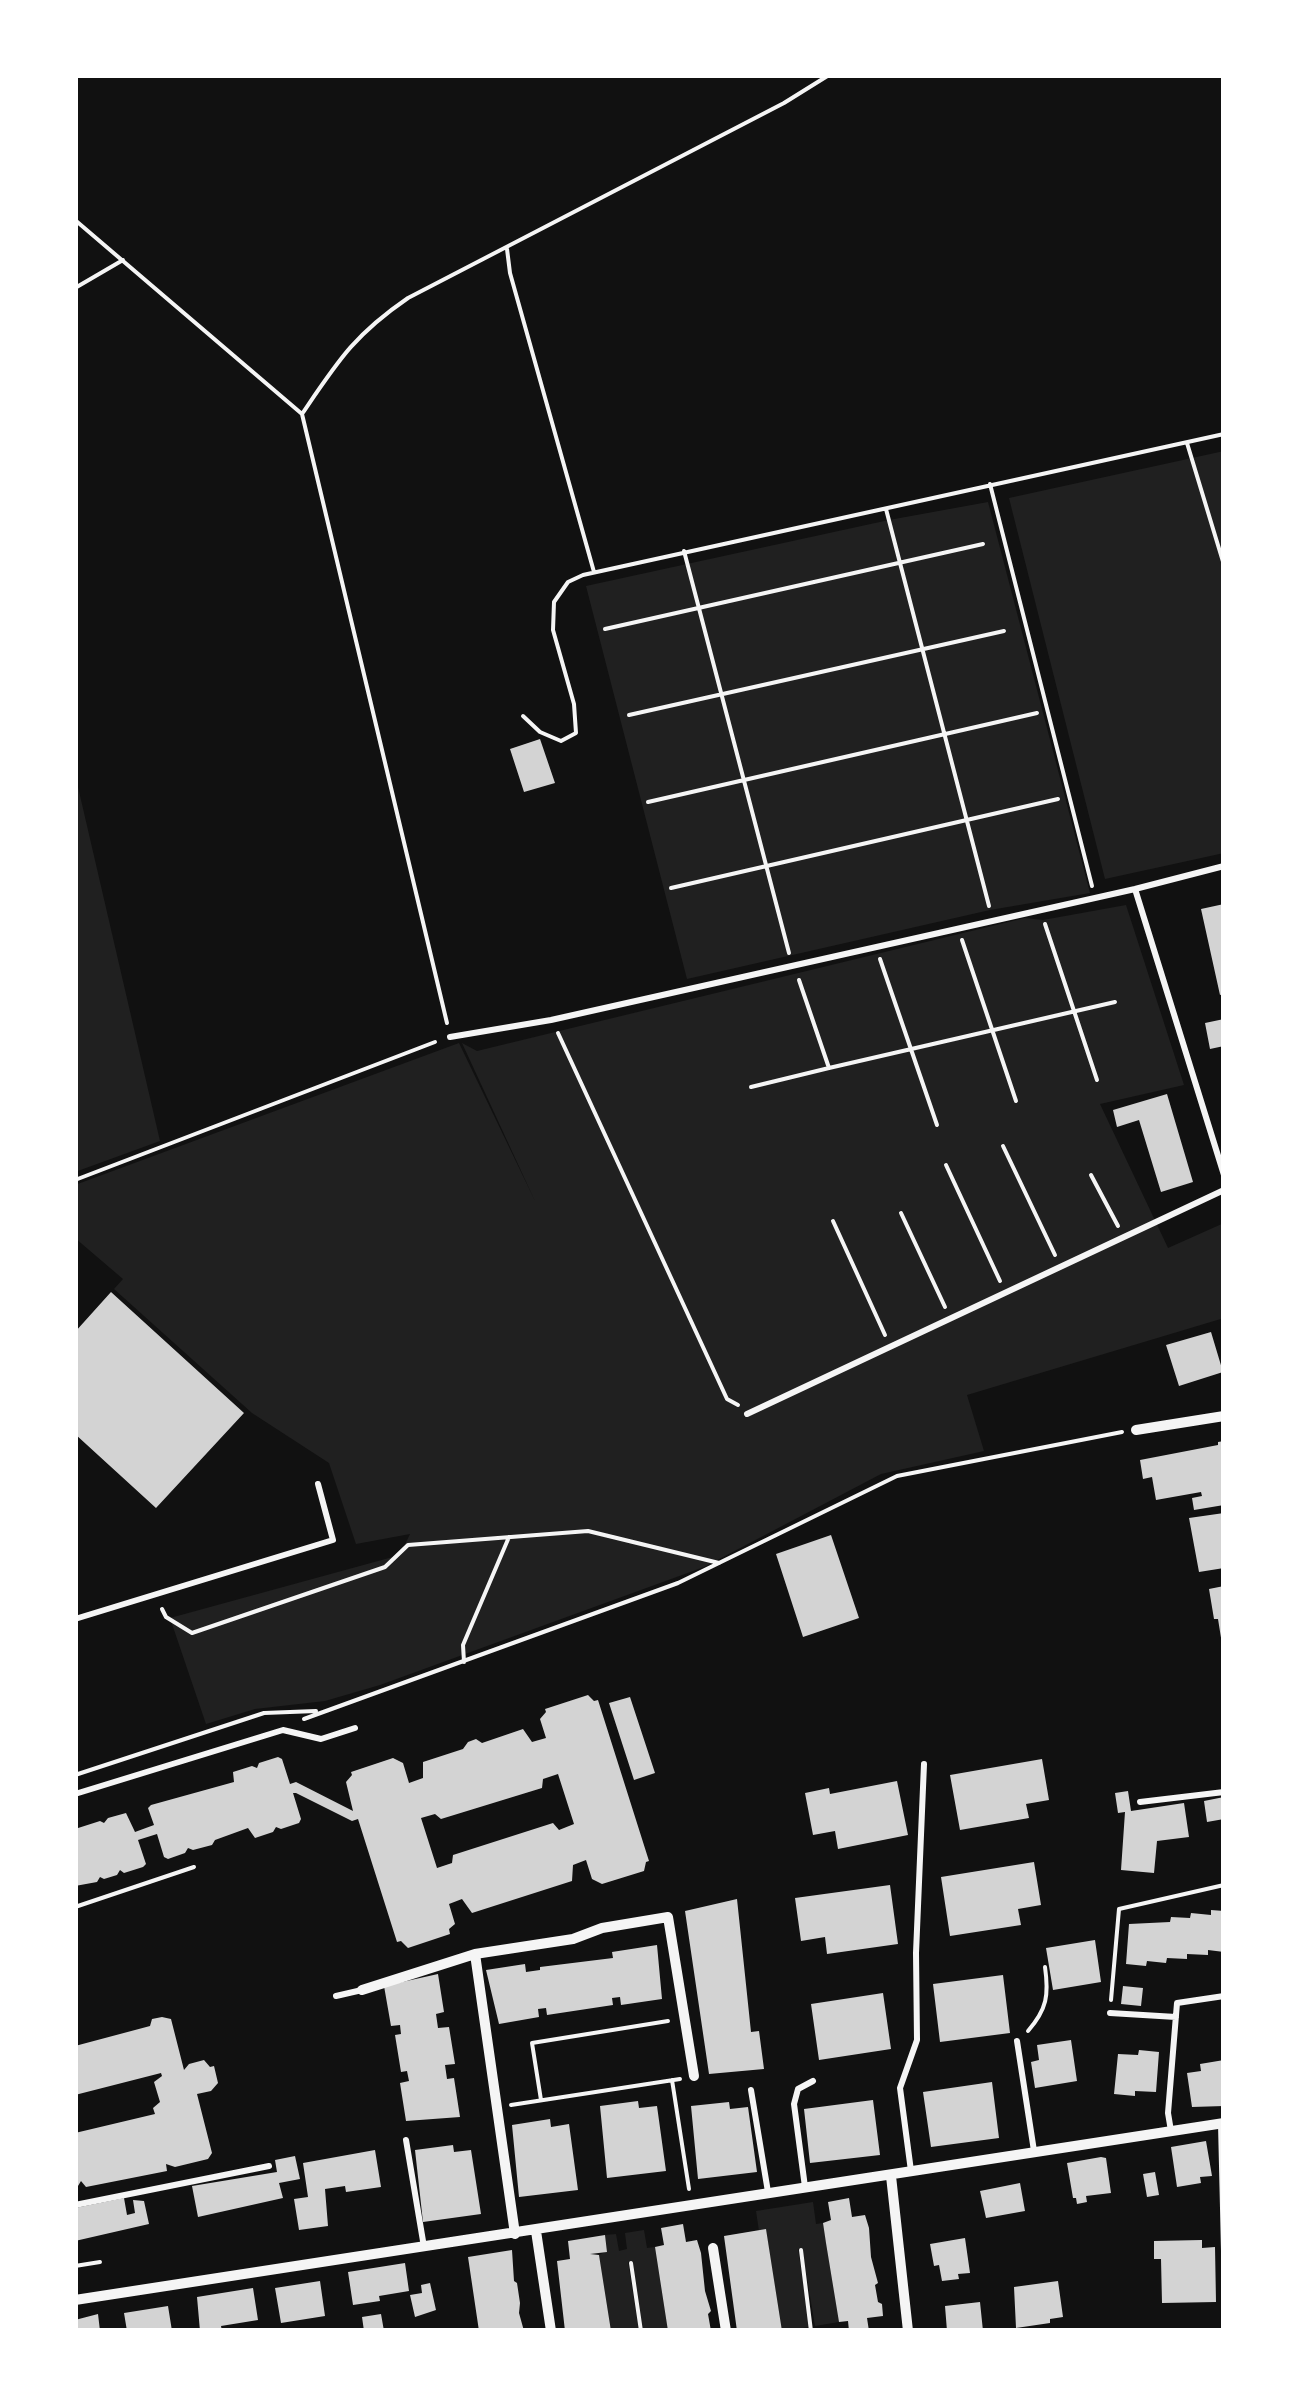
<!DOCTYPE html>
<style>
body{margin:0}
#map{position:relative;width:1299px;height:2406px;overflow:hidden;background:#111;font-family:Montserrat,sans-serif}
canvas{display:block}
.frame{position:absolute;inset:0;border:78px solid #fff;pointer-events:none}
</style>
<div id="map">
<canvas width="1299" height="2406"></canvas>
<div class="frame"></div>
</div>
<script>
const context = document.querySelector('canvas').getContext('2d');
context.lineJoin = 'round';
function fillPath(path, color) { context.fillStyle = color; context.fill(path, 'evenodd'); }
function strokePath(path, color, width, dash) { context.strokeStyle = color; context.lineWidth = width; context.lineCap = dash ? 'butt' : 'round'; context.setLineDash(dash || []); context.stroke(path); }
fillPath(new Path2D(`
 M1224,451v402l-119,26 -96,-381z
 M988,502l102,391 -100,17 -303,69 -101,-393 303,-66z
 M75,774l85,367 -85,31z
 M1126,905l58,180 -84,19 68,144 56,-25v95l-257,77 17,56 -103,23 -177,93 -324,118 -55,16 -70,8 -49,15 -36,-106 230,-63 10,-21 -54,10 -27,-81 -77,-50 -138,-124 9,-10 -48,-41v-53l384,-142 76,158 -73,-158 15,8 548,-133 18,2z
 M813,2202l3,22 7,-1 16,99 -24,4 -13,-78 -4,1 12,78 -28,4 -16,-101 -7,1 -3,-20z
 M644,2230l3,18 8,-1 13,84h-25l-10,-70 -5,1 11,69h-28l-12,-76 8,-4 -2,-16 11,-1 3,17 8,-2 -2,-16z`), '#202020');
fillPath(new Path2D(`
 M540,739l15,44 -31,9 -14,-43z
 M1224,904v90l-4,1 -19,-86z
 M1224,1019v27l-14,3 -5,-26z
 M1167,1094l26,88 -32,10 -22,-72 -22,7 -4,-17z
 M111,1292l133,121 -88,95 -81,-74v-102z
 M1211,1332l12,40 -44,14 -13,-41z
 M1224,1441v64l-30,5 -2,-12 10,-2 -1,-4 -45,8 -4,-23 -9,2 -3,-19 78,-15v-3z
 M1224,1513v55l-25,4 -10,-54z
 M831,1535l28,83 -56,19 -27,-83z
 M1224,1586v58h-2l-4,-25h-4l-5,-30z
 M588,1695l6,6 4,-1 51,161 -3,1 -2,9 -42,13 -10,-5 -6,-19 -13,5 -1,16 -100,32 -10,-14 -13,5 6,20 -6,5 1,5 -42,14 -7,-7 -4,1 -39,-123 -6,2 -56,-28h-3l8,26 -2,4 -18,6 -5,-2 -3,5 -18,6 -7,-10 -33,12 -3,5 -19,5 -5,-2 -3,5 -17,6 -4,-2 -7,-23 -19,6 8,24 -3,3 -19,6 -4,-3 -3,5 -13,4 -4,-2 -3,5 -22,4v-57l25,-8 4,2 4,-5 18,-5 9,19 19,-7 -6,-17 3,-3 83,-23 -1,-10 19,-6 5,2 2,-5 19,-6 4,2 8,25 6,-2 57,29 -7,-29 6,-7 -1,-3 42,-14 10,5 6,20 14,-5v-16l40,-13 5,-7 8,-3 6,4 41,-14 9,13 14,-4 -6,-19 6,-7 -1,-3zM558,1774l16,50 -15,6 -6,-7 -100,32 -1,8 -15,5 -16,-50 14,-4 6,5 101,-31 1,-9z
 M630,1697l25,76 -21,7 -25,-77z
 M1042,1759l7,41 -23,4 3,14 -69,12 -10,-55z
 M897,1781l11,54 -70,14 -3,-18 -22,4 -8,-42 24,-5 1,6z
 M1128,1791l3,20 53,-8 5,34 -32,4 -3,32 -33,-3 4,-58 -7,1 -3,-20z
 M1224,1797v22l-17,3 -3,-21z
 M1034,1862l7,43 -23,4 3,16 -71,11 -9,-59z
 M890,1885l8,59 -71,10 -2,-17 -24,4 -6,-43z
 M737,1899l14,133 8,-1 5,38 -55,5 -24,-163z
 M1211,1910l13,1v41l-16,-2v5l-21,-1v5l-20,-1 -1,5 -19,-2 -1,5 -20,-2 3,-40 41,-2 1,-5 19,1 1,-5 20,2z
 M1095,1940l6,42 -48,8 -7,-42z
 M657,1945l5,54 -41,6 -1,-8 -8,1 1,7 -66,10 -1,-7 -8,1 1,8 -40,7 -13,-54 39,-6 1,8 14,-2v-3l73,-9 -1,-6z
 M438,1974l6,38 -8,2 2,14 11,-1 6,37 -10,1 2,14 7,-1 6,39 -54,4 -6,-38 9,-2 -2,-10 -6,1 -6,-37 6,-1 -1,-9 -9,1 -7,-40z
 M1003,1975l7,58 -70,9 -7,-58z
 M1123,1986l20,2 -2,18 -20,-2z
 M883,1993l8,56 -72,11 -8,-56z
 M162,2017l9,2 13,51 5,-6 15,-4 6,7 4,-1 4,17 -7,8 -14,3 15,59 -4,6 -33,8 -9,-3 1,7 -81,16 -5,-6 -6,10v-58l80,-19 -2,-6 7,-6 -6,-20 8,-6 -1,-3 -86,22v-49l75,-20 2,-7z
 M1071,2040l6,41 -42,7 -4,-26 8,-2 -2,-15z
 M1139,2050l20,2 -3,40 -21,-1v5l-21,-2 4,-40 20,1z
 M1224,2060v46l-32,1 -5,-34 14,-2 -1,-7z
 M992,2082l7,56 -68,9 -8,-55z
 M873,2100l7,55 -70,8 -6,-54z
 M638,2101l1,7 18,-2 9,65 -59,7 -7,-72z
 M729,2102l1,7 18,-2 9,65 -59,7 -7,-73z
 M550,2119l1,8 18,-3 9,66 -59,7 -7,-72z
 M1206,2141l6,35 -12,1 1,6 -24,4 -6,-40z
 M453,2145l1,7 17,-2 10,64 -58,8 -8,-72z
 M375,2150l6,37 -35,5 -1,-6 -20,3 3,37 -29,4 -5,-31 14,-2 -5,-34z
 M295,2156l5,23 -21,4 4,15 -85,19 -6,-31 85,-14 -2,-12z
 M1101,2157l5,1 5,35 -25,3 1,6 -10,2 -1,-6h-3l-6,-35z
 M1155,2172l4,23 -12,2 -4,-23z
 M1020,2183l5,28 -39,7 -6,-27z
 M124,2198l3,17 8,-2 -2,-13 11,1 5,23 -74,17v-33z
 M849,2198l3,19 13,-2 4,13 2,29 7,26 -3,2 3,17 4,2 1,12 -16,2 2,13h-20l-1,-10 -9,1 -13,-79 -3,-20 8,-3 -3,-18z
 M683,2224l3,18 11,-2 4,13 4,38 6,20 -3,3 3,17h-43l-13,-84 9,-2 -3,-17z
 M766,2229l16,102h-45l-13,-95z
 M605,2235l2,17 -17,2 9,1 12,76h-46l-8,-70 13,-2 -2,-18z
 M965,2238l5,35 -12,1 1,5 -17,2 -3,-16 -5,1 -4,-22z
 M1202,2240v8l13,-1 1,55 -54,1 -1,-44h-7v-18z
 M512,2250l2,31 3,2 3,20 -1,10 5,18h-45l-11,-74z
 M405,2263l4,28 -30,5 1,5 -27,4 -5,-33z
 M320,2281l5,35 -44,7 -6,-35z
 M1058,2281l5,36 -13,2v4l-34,5 -2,-41z
 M430,2283l6,27 -21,7 -5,-22 12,-2 -1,-8z
 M253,2288l5,32 -37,6 1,5h-22l-3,-34z
 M980,2302l3,29h-36l-2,-25z
 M168,2306l4,25h-45l-3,-18z
 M98,2314l2,17h-25v-11z
 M381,2314l3,17h-20l-2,-14z`), '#d3d3d3');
strokePath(new Path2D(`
 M75,220l227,194 145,609
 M507,249l3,24 84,299
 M75,288l48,-28
 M302,414c36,-53 52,-79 106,-116l376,-195 45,-28
 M1187,443l37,122
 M990,484l102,402
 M886,509l103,397
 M684,551l105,402
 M605,629l378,-85
 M629,715l375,-84
 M523,716l17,16 21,9 15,-8 -2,-29 -21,-74 1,-28 14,-20 15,-7 641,-141
 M648,802l389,-89
 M671,888l387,-89
 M1045,924l52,156
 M962,940l54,161
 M880,959l57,166
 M799,980l30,88 286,-66
 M558,1033l169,366 11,6
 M751,1087l78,-19
 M1003,1146l52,109
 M946,1165l54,116
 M1091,1175l27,51
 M75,1180l360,-138
 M901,1213l44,94
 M833,1221l52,114
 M162,1609l4,8 26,16 193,-66 23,-22 180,-14 131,32
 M464,1662l-1,-17 46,-108
 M304,1719l374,-136 219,-107 225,-44
 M75,1775l189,-62 52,-2
 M75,1907l119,-40
 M1111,2000l8,-91 105,-24
 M1028,2031c19,-22 21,-36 17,-64
 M672,2080l17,109
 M541,2100l-9,-57 136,-22
 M511,2105l169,-26
 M801,2250l10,81
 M631,2263l10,68
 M75,2266l25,-4`), '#f5f5f5', 4);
strokePath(new Path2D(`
 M1135,889l89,286
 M450,1037l101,-17 584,-131 89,-23
 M747,1414l477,-224
 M75,1619l258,-79 -15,-56
 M75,1794l208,-64 38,9 34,-11
 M1140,1802l84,-10
 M336,1996l26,-6
 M1110,2013l66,4
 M1017,2041l17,110
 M751,2090l17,102
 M1221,2124l3,127
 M1171,2131l-3,-18 9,-110 47,-7
 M406,2140l18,107
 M911,2171l-11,-83 17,-48 -1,-87 8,-189
 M805,2187l-11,-83 4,-15 15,-8
 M75,2205l194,-39`), '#f5f5f5', 6);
strokePath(new Path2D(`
 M1136,1430l88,-14
 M475,1954l40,280
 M362,1990l113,-36 98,-15 29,-11 66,-11 26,159
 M891,2176l17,155
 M536,2231l15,100
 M713,2248l13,83
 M75,2300l1149,-177`), '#f5f5f5', 10);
</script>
